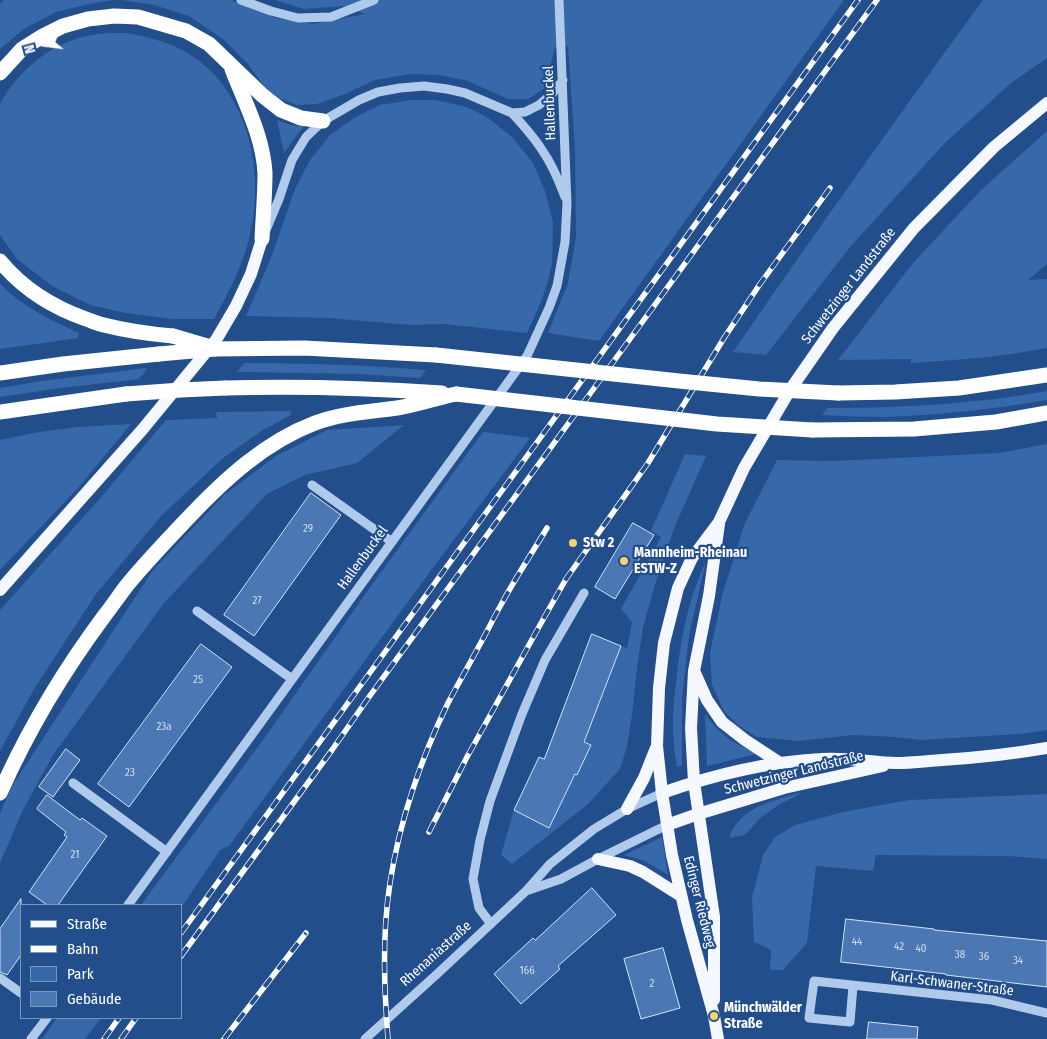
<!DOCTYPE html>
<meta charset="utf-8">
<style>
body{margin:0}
#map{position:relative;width:1047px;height:1039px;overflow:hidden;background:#224e8c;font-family:"Fira Sans Condensed",sans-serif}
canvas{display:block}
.legend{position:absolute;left:20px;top:904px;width:162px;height:115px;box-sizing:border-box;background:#224e8c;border:1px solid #7a95ba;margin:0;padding:6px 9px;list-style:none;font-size:15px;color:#fff}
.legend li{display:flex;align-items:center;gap:10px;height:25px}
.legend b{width:25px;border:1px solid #7a95ba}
.north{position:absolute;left:20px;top:20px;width:50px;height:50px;-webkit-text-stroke:4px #224e8c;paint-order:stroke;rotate:255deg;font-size:14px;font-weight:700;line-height:20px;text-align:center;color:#fff}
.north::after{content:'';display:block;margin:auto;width:18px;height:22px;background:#fff;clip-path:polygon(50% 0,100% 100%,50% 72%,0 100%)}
</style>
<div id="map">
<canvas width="1047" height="1039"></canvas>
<ul class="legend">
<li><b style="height:6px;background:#f5f8fe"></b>Straße</li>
<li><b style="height:6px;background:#fff"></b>Bahn</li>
<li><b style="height:14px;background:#3668aa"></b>Park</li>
<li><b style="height:14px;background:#4b77b4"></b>Gebäude</li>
</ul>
<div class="north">N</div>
</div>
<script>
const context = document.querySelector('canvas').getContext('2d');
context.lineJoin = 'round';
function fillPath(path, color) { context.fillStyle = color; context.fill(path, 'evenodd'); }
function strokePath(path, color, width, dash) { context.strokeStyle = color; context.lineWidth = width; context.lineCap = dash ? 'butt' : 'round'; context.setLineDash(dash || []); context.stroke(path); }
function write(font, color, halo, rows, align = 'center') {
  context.font = font + ' "Fira Sans Condensed",sans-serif'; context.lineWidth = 4.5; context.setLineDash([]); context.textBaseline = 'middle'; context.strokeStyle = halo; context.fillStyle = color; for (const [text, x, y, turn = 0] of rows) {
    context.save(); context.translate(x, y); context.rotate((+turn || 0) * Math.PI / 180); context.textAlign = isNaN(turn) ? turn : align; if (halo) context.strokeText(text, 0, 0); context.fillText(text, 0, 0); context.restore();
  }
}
fillPath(new Path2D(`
 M4,0h110l-20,3 -38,9 -32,17 -24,20v-45z
 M122,0h109l46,18 36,6 52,-10 -21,-8 -40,3 -29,-9h569l-245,341 -51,-8 20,-50 8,-46 -1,-89 -7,-102 -13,2 -11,41 -16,10h-20l-40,-18 -29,-6 -29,-1 -35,6 -30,14 -28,10 -20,1 -18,-7 -15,-12 -17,-23 -24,-24 -34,-23 -35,-11z
 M983,0h64v58l-36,25 -66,60 -95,104 -84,108 -33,-3c82,-119 165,-236 250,-352z
 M127,33c20,4 39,8 57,18 63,35 82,118 66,184 -7,30 -21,57 -36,84h-42l-46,-6 -36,-8 -38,-19 -35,-27 -17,-24v-131c19,-35 52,-62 92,-69 11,-2 23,-2 35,-2z
 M412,100h23l32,7 20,10 25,20 21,26 12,28 8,31 -1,42 -5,20 -6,18 -14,31 -82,-9 -35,1 -81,-7 -83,-2 25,-58 24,-69 15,-29 20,-25 24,-17 26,-13z
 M277,120l14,5 13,1 -10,13 -10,14z
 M1047,131v133l-19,16 19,-1v69c-45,9 -90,12 -136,15v-4l-73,1 75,-97 68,-73z
 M0,284c22,22 50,36 79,49l-1,5 -78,11z
 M244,363c61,0 121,2 182,7l-6,8 -60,-4 -123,-2z
 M146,368l1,1 -8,10 -86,10 -53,8v-9l41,-7z
 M1047,391v9c-53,9 -106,15 -160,17 -21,0 -43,-1 -65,-2l6,-7c73,0 146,-4 219,-17z
 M290,411l1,4 -28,15 -40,28 -62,58 -65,78 -62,95 -34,62v-141l103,-115 63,-75 51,-2 -1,-6z
 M131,424l-53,64 -78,82v-130l39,-8 39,-5z
 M404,425l-47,38 -52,12 -38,19 -103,109 -111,152 -31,57 -22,51v-50l12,-27 141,-216 72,-76 51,-38 51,-26z
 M483,432l47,6 -101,135 -200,273 -9,4 -39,58v-3h-40l122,-165 108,-154z
 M1047,444v286l-27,4 -99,6 -26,-3 -42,-2 -55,6 -41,-4 -19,-12 -14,-14 -12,-26 -2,-32 12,-57 22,-71 33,-65 57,1 165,-8z
 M685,454l21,2 -31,70 -19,55 -13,46 -6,41 -5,47 -5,32 -7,22 -32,35 -76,60 -11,-9 13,-45 35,18 26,-54h2l14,-29 -7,-4 37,-95 6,2 5,-26 -11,-13 40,-72 -10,-6z
 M706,561l-17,75 -7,63v66l-5,2c-1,-8 -3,-16 -3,-23 -2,-20 -1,-41 2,-61 4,-42 12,-84 30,-122z
 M705,714l12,15 13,11 26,14 -49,12z
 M799,793l1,1 -23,12 -18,13 -12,14 -6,3 -12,2c9,-30 43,-37 70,-45z
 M1047,794v65l-39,-3 -132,-1 -3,16 -57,-5 -9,77 -24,27h-13l1,-20 -17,-8 -2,-45 11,-42 12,-18 20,-12 48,-13 66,-12z
 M662,837l6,38 -23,-14 -21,-6z
 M57,1018h44l-16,21h-43z`), '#3668aa');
const building = new Path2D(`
 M311,493l30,22 -87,121 -30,-21z
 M633,523l21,12 -39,64 -20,-12z
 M592,634l29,12 -37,96 7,3 -14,30 -2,-1 -26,54 -35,-18 25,-53 5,2z
 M201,644l31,23 -103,140 -31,-23z
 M66,749l14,11 -27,37 -14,-10z
 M47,795l33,25 2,-2 25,18 -49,69h-11l-18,-13 38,-55 -3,-2 2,-3 -29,-23z
 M592,888l24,27 -58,51 2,3 -39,35 -27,-30 39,-36 2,2z
 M21,899v56l-14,20 -7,-3v-43z
 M846,919l88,10v1l113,11v46l-101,-12v-1l-105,-12z
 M663,948l17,60 -39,11 -17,-60z
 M869,1022l49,5 -1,12h-50z`);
fillPath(building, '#4b77b4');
strokePath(building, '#d5e4f8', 1);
strokePath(new Path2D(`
 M241,0l30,11 27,7 33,-1 43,-17
 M512,113c11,12 22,24 30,37 10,14 17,31 23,47
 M266,230l13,-31 13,-39 14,-23 17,-16 36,-21 19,-8 22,-4 24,-2 23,3 18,4 47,20 13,-1 14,-7 13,-11 11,-14
 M312,485l80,57
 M197,611l95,68
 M73,783l94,69
 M526,891l35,-12 37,-20 69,-34
 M128,905l399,-549 22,-48 8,-22 8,-44 2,-38 -8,-204
 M491,924l-12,-16 -6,-29 7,-39 10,-39 32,-87 23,-54 39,-67
 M0,978l21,15
 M853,986l-3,36 -41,-4 5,-37 178,19 55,13
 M31,1039l16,-21
 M365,1039l71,-64 90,-84 24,-27 44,-35 33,-20 35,-16`), '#b0caeb', 9);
strokePath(new Path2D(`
 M0,590l142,-160 74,-90 20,-34 15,-32 11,-35
 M695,673l12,27 15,22 23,18 35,23
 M662,793c51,-18 104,-31 159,-34 25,-2 50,3 75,4 15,0 31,-2 46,-3 35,-2 70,-6 105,-12
 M627,809l17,-31 12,-30
 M667,825l31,-11 86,-26 99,-22
 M598,859l32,7 13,6 38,24
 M714,1000v-83l-20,-135 -3,-54 3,-57 15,-75 10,-72
 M718,1039l-4,-23 -27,-96 -15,-65 -10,-62 -5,-47 2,-58 5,-45 14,-55 14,-30 27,-36 25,-54 46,-78 43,-62 81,-100 80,-81 53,-44`), '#f5f8fe', 12);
strokePath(new Path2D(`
 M232,69c13,34 31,67 33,104 0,22 -2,44 -3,66
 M0,73l22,-24 19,-12 22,-11 25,-7 26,-3 24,1 48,14 23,13 53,51 19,15 20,8 22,3
 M0,261c23,28 52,46 86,58 6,2 12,5 18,6 23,6 46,9 69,11
 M215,349l89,-1 132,7
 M0,373l63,-9 96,-10
 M225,388c72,-2 144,0 217,5
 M838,393l57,-1 64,-4 88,-13
 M0,412l126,-18
 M812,430l102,-1 82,-7 51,-9
 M0,793c28,-63 64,-123 105,-178 8,-10 15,-21 23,-31 19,-23 40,-45 61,-67 36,-38 76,-75 126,-94 27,-10 54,-11 82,-15 20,-3 39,-10 59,-14`), '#fff', 15);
const rail = new Path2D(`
 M429,832l38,-75 78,-141 21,-37 82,-116 76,-125 36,-54 70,-96
 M181,933l677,-933
 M181,956l151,-206 37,-53 508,-697
 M104,1039l15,-21
 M121,1039l15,-21
 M224,1039l82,-106
 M388,1039c-4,-52 -6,-104 2,-156 9,-60 31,-125 58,-180 10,-19 21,-38 31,-57 8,-14 15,-29 23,-43 14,-26 30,-50 45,-75`);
strokePath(rail, '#fff', 5.5);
strokePath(rail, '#224e8c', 4, [11]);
strokePath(new Path2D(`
 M173,336l34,10
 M159,354l56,-5
 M436,355l243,26 80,8 79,4
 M126,394l55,-4 44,-2
 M456,394l261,30 95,6`), '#fff', 15);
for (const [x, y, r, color] of [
 [573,543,5,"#f7d372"],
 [624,561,5,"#f7d372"],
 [714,1016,5,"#f7d372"]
]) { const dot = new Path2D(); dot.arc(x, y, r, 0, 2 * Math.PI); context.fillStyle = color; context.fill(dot); strokePath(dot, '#224e8c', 2); }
write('11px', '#d2ddec', null, [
 ["29",308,529],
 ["27",257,601],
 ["25",198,680],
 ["23a",164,727],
 ["23",130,773],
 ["21",75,855],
 ["44",857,942],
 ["42",899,947],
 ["40",921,949],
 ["38",960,955],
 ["36",984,957],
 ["34",1018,961],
 ["166",527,971],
 ["2",652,984]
]);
write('14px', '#fff', '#224e8c', [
 ["Hallenbuckel",550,103,-92],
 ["Schwetzinger Landstraße",849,286,-52],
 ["Hallenbuckel",363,558,-54],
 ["Schwetzinger Landstraße",794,773,-14],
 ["Edinger Riedweg",699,902,76],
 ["Rhenaniastraße",436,954,-42],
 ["Karl-Schwaner-Straße",952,984,7]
]);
write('bold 14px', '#fff', '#224e8c', [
 ["Stw 2",583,543],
 ["Mannheim-Rheinau",634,553],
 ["ESTW-Z",634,569],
 ["Münchwälder",724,1008],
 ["Straße",724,1024]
], 'left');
</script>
